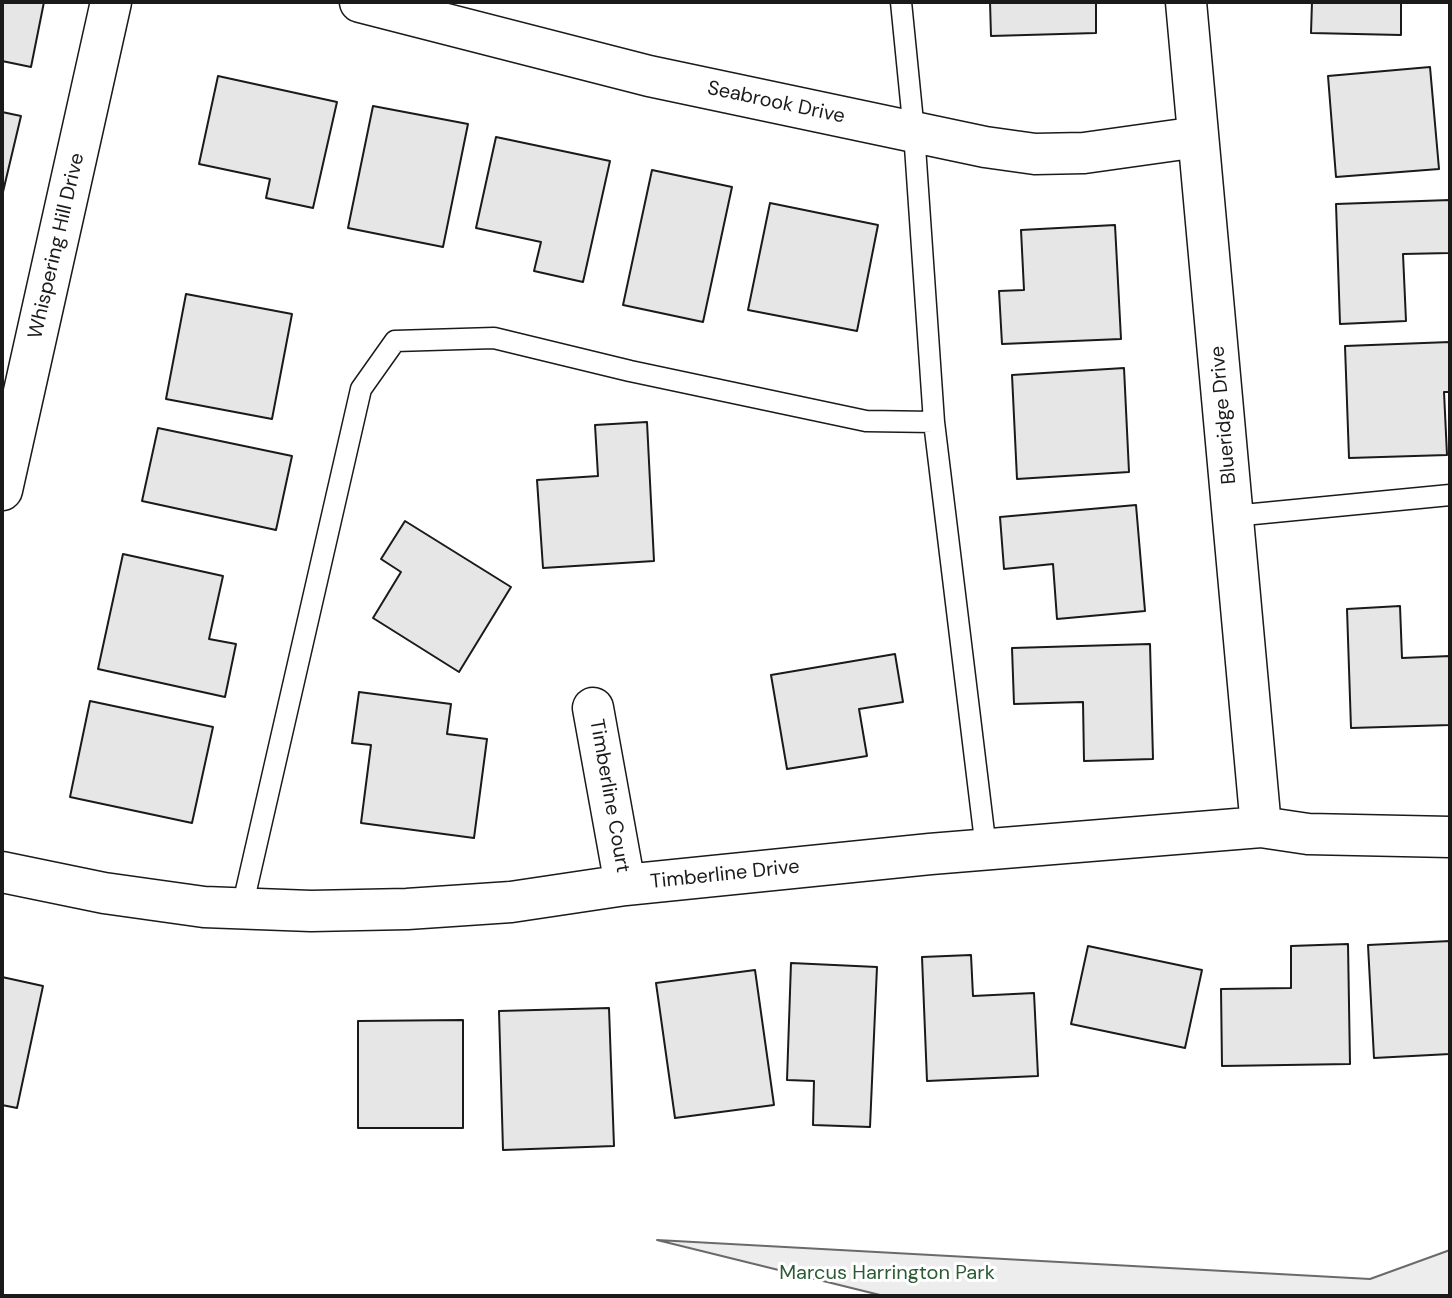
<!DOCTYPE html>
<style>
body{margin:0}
#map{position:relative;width:1452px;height:1298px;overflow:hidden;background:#fff;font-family:"DM Sans",sans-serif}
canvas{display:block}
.frame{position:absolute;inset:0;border:4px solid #1a1a1a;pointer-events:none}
</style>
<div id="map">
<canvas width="1452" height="1298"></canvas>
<div class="frame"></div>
</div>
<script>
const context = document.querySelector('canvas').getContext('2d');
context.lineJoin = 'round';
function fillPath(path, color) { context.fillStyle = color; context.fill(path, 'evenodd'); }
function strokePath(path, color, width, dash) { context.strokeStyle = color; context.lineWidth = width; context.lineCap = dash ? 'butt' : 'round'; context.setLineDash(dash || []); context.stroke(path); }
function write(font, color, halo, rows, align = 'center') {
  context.font = font + ' "DM Sans",sans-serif'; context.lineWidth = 6; context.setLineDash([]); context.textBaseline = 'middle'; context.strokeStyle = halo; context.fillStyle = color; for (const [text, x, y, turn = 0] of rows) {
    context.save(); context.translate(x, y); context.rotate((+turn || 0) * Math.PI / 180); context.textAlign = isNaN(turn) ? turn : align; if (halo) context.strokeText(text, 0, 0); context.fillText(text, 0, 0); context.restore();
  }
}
const built = new Path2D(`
 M657,1240l713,39 80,-29v46h-566z`);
fillPath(built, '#ededed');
strokePath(built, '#6a6a6a', 2);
const building = new Path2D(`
 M2,2h42l-13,65 -29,-6z
 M990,2h106v31l-105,3z
 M1312,2h89v33l-90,-2z
 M1430,67l9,102 -103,8 -8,-101z
 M218,76l119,26 -24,106 -47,-10 4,-19 -71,-15z
 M373,106l95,18 -25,123 -95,-19z
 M2,112l19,4 -19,80z
 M496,137l114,24 -27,121 -49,-11 7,-29 -65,-14z
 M652,170l80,17 -29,135 -80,-17z
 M1450,200v53l-47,1 3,67 -66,3 -4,-120z
 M770,203l108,22 -21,106 -109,-21z
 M1115,225l6,114 -119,5 -3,-53 25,-1 -3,-60z
 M186,294l106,20 -20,105 -106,-20z
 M1450,342v50h-6l3,63 -98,3 -4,-112z
 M1124,368l5,104 -112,7 -5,-104z
 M647,422l7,139 -111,7 -6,-88 61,-4 -3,-51z
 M158,428l134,28 -16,74 -134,-29z
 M1136,505l9,106 -88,8 -4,-55 -49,5 -4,-52z
 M405,521l106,66 -52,85 -86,-54 28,-46 -20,-13z
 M123,554l100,22 -14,63 27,5 -11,53 -127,-28z
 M1400,606l2,52 48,-2v69l-99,3 -4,-119z
 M1150,644l3,115 -69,2 -1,-59 -69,2 -2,-56z
 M895,654l8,48 -44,7 8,47 -80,13 -16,-94z
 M359,692l92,12 -4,30 40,5 -13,99 -113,-15 10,-78 -19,-2z
 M90,701l123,26 -21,96 -122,-26z
 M1450,941v113l-76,4 -6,-113z
 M1348,944l2,120 -128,2 -1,-77 70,-1v-42z
 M1088,946l114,24 -17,78 -114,-24z
 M971,955l2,41 61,-3 4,83 -111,5 -5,-124z
 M791,963l86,4 -7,160 -57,-2 1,-44 -27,-1z
 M755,970l19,135 -99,13 -19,-135z
 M2,977l41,9 -26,122 -15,-3z
 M609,1008l5,138 -111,4 -4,-139z
 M463,1020v108h-105v-107z`);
fillPath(building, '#e6e6e6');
strokePath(building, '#1a1a1a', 2);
const service = new Path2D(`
 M901,2l13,130 20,290 52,427
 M1233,516l217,-21
 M242,908l119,-519 34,-48 99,-3 136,33 236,50 68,1`);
const minor = new Path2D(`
 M360,2l289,74 336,71 50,7 49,-1 114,-16
 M1186,2l75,825
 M2,490l109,-488
 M593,708l32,177
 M2,872l102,21 100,14 107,4 96,-2 104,-7 114,-17 305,-31 331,-27 47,7 142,3`);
strokePath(service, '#1a1a1a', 23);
strokePath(minor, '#1a1a1a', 43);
strokePath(service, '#fff', 20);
strokePath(minor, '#fff', 40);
write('20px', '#1a1a1a', '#fff', [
 ["Seabrook Drive",776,103,12],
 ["Whispering Hill Drive",57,246,-77],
 ["Blueridge Drive",1224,415,-95],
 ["Timberline Court",609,796,80],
 ["Timberline Drive",725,875,-6]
]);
write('20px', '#2b5a34', '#fff', [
 ["Marcus Harrington Park",887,1274]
]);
</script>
